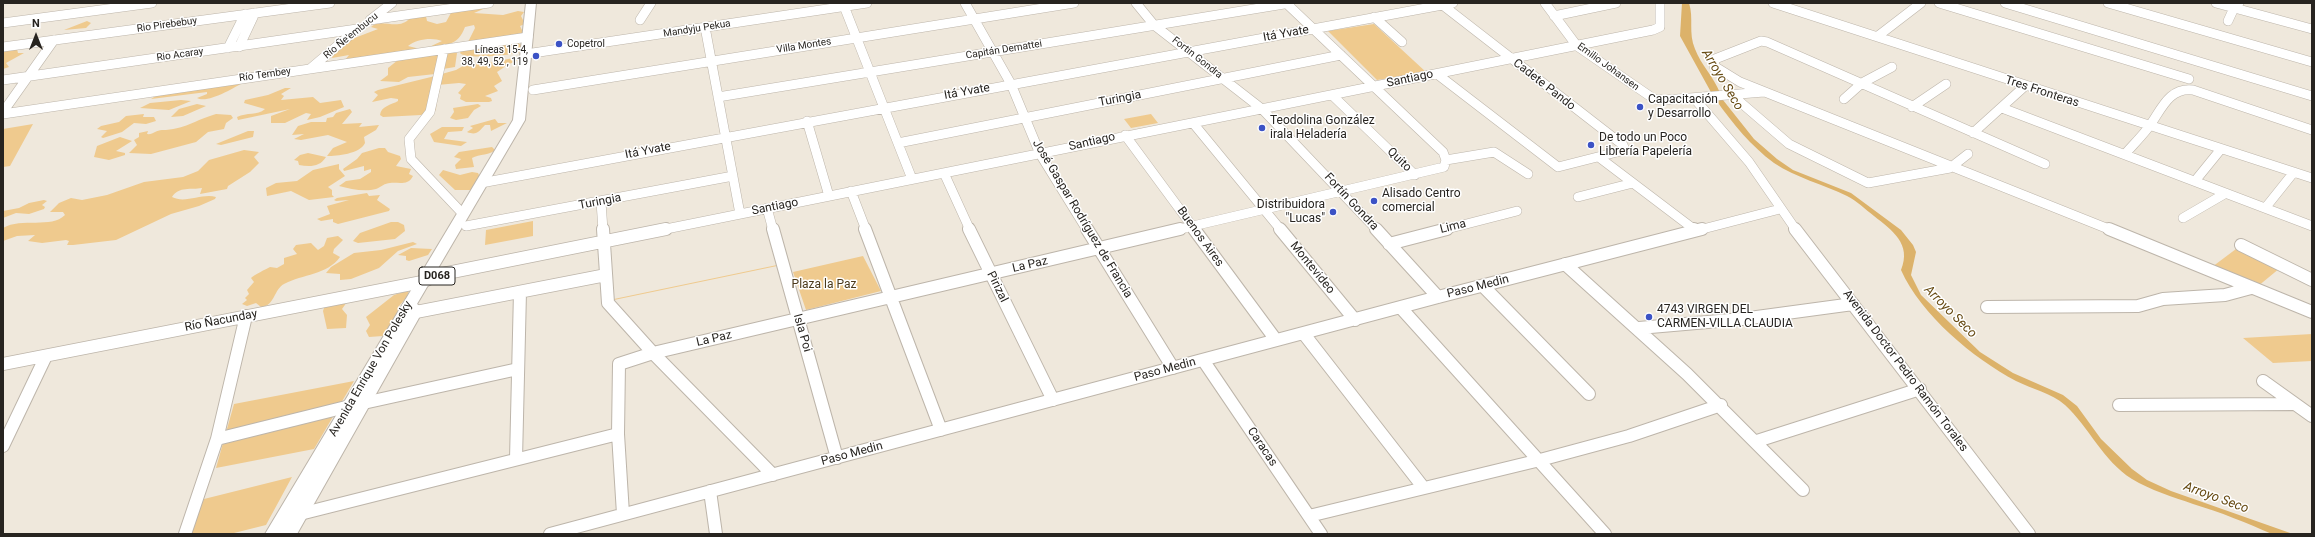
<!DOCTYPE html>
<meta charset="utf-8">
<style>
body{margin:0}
#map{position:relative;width:2315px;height:537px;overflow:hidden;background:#efe8dc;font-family:Roboto,sans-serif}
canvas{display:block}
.frame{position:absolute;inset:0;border:4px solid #272420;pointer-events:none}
.north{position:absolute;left:16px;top:16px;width:40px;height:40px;-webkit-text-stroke:3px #fff;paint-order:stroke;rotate:0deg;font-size:11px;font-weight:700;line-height:16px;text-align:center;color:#272420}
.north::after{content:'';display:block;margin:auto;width:14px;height:18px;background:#272420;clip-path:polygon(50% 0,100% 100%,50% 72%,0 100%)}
</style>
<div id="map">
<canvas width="2315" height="537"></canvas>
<div class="frame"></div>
<div class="north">N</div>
</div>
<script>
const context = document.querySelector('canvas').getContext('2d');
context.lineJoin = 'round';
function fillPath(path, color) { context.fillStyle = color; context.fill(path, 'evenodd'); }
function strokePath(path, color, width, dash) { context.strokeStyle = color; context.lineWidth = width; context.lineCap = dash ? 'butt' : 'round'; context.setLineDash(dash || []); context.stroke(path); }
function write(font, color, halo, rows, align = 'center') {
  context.font = font + ' Roboto,sans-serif'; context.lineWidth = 3; context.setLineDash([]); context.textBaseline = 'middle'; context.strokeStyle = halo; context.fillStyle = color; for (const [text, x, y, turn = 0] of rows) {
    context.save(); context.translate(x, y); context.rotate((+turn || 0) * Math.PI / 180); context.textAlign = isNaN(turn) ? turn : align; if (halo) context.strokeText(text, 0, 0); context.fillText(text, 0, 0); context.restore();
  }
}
fillPath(new Path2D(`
 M488,7l-14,6 29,2 15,-4 6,1 -3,4 4,8 -5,2 3,6 -4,5 -51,5 7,-14 -1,-3 -9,2c-7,19 -19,18 -38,21l15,-7c-9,-4 -26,-2 -34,5l12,3 -75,11 4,-5 -17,3 2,-5 18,-14 26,-10 -7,-2c10,-10 27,5 39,-9l16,-2 1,5 10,3 9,-2 6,-11z
 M87,21l4,2 -5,5 -22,2z
 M1374,24l52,48 -49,8 -49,-49z
 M516,42l7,4 -1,6c-10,3 -56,8 -62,1l1,-2z
 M3,48l14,1 1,4h6l-18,10 3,4 -6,2z
 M450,52l7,1 -2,14 -12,2 -8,5 -27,3 -9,5 -19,-1 8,-6v-7l10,-8z
 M513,58l6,2 -10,4 -12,8 5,9 -8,5 4,5 -13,5 6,2 1,3 -3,1h-23l-6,-3 1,-4 -3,-2 8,-9 -7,-1 -22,2 3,6 -3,3 -1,16 -15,5 -38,2 -3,-2c1,-9 11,-10 18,-14v-2l-7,-1 -19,4 6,-7 -4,-3 4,-2 53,-13 25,-7 12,-7h21z
 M244,82c-10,6 -37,22 -47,16l10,-4v-2l-56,7 6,-4z
 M285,88h6l-10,6 3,2 -3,4 32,-3 7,6 21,-3 3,7 -24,10 -13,3 4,-6 -5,-1 -21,10h-14v-7l19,-7 -52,11 -1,-3c10,-5 20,-1 28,-8l-21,-6 1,-3 23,-5z
 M181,100l10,1 -22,9 -29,-2 10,-5z
 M197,104l9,2 -23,10 -12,1 8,-8z
 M478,104l3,2 -7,4 -6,8 -12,2 -6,-2 4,-6 -1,-4z
 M350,109l2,3 -10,12 20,-1 -3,4 20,-2 -3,5 -12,7 1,6c-5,11 -28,13 -38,13l6,-8 14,-6 -19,-7 -27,5 -7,-1 10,-5 -12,1 6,-9 13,-4h15l1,-4 6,-1 3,-4z
 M144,114l-1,3h11l2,4 -10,3 -12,-1 -12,9 -19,6 -2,-1 6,-6 -10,-2 4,-3 18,-4 7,-6z
 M216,114l15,1 2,3 -7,5 -2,6 -16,3 -12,10 -45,12 -22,-1 8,-8 -3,-5 5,-3v-4l9,-2 -1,3c6,1 9,-4 15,-4 22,0 33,-10 54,-16z
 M1151,114l7,9 -27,5 -7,-9z
 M495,119l3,4h9l-16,8 -1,-6h-5c-6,6 -8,11 -18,7l6,-4 -3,-2z
 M33,124l-23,42 -7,1v-38z
 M442,127h22l-2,4 -14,1 -4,7 23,3 -6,4 -27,-4 -4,-8z
 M248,131h6l-1,6 -32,8 -5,-1z
 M120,137l12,4 -16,10 9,2v2l-16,5 -15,-3 3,-11z
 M492,147l3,3c-4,5 -16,4 -23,8l2,9 -18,2 -1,-4 6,-6 -7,-2 5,-5z
 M379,148h6l3,4 12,4 1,3 -5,7 15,3 -2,5 4,2c-5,10 -14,6 -23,7 -5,0 -9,4 -14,6 -11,3 -26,0 -37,-3l7,-5 14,-2 11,-7v-3l-7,2v-5l-20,5 -1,-2 14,-10 5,-6z
 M244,150l15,2 -5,5 5,6 -9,9 -22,14 -1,3 -27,5 2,-6c-11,2 -23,-2 -30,9 13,7 30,-4 44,0l-1,2 -16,7 -28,8 -55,26 -43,5h-6l2,-4 -3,-1 -24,3 -14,-2 7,-6 -18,1 -14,5v-13c19,-11 48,1 62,-13l-2,-3h-13l9,-9 12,-5 11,2 25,-5 37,-13 39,-5 15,-6 11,-11z
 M308,153l18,4c-6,10 -16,10 -27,8l-1,-4 -4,-1 6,-5z
 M339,164v5l6,7 -17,11 4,3v5l2,2 -25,3 -18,-9 -24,5 -1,-8 10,-5 21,-2 16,-11z
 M443,170l17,5 12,-3 6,1 2,4 -5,9 -4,4h-16l-16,-15z
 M367,193l2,3 11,-1 -3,5 13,9 -1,2 -51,13 -5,-2v-3l-12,2 -4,-2 13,-5 -3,-8 22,-6 -13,1 -2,-1 3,-2z
 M44,200l3,1 -5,4 3,2 -1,2 -15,5 -13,-1 -13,5v-7l16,-3 10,-5z
 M533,221v15l-48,9 1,-15z
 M391,222h7l6,3 1,6 -10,8 -37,4 -5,-2 7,-8z
 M338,236l5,4 -9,9 -1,4 7,4c-13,18 -37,17 -56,27 -10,5 -9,22 -23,23l-5,-4 -9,3 -5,-2 5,-4 -2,-2 4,-4 -2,-4 7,-8 -3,-4c3,-3 15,-9 19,-11l7,1 7,-4v-6l13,-4 -4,-5 3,-4 15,-2 7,7 6,-4 3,-8z
 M413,242l4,2 -19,7 -19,17 -28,11 -11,1v-6l-14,-1 5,-6 23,-14 27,-3z
 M411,248l21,1 -4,6 -19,6 -3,-1v-4l-8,-1z
 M2236,249l44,19 -23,19 -45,-20z
 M863,256l18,35 -75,19 -13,-38z
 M777,265v1l-163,34v-1z
 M409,290l-2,7 -8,9 -6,21 -10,9 -14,1 -3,-6 4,-6 -4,-8 28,-22z
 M347,302l-5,7 5,6 -1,13 -19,1 -4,-18 2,-6z
 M2312,334v27l-39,2 -30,-25z
 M354,381l-40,68 -98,19 18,-64z
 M292,477l-26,48 -36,9h-40l10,-34z`), '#efca8e');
fillPath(new Path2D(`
 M1682,3h7c5,15 -1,30 6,46 6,16 19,28 25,44l-8,1 -32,-58z
 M1716,100h7l31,39 23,20 16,11 58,23 50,37 12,15 3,7 -5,23 10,20 59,57 33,21 50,22 14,11 24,33 31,30 15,11 24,11 122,43h-21c-25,-11 -52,-22 -79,-30 -20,-7 -43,-14 -61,-25 -29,-18 -43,-52 -67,-74 -14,-12 -33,-16 -49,-24 -43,-23 -95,-66 -115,-111 11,-26 -9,-40 -27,-54 -9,-7 -17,-15 -27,-20 -24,-12 -51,-18 -73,-33 -23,-17 -41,-39 -58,-63z`), '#dcb26a');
const minorFar1 = new Path2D(`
 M965,3l46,81 29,70 47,76
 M1136,3l18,22 108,84 115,121
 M1545,3l32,43 77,53 11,1 99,-8
 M1773,3l539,175
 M1939,3l250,76
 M2005,3l307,93
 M2108,3l204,59
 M2216,3l96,26
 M844,6l68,173
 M1554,16l62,-13
 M1374,17l28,25
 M370,20l119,-17
 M370,20l22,-17
 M640,20l11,-17
 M2228,21l6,-13 5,-5
 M3,23l149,-20
 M705,27l35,187
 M1878,36l43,-33
 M3,47l327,-44
 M239,47l16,-34
 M228,48l17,-34
 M444,49l-14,63 -21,27 2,20 52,55
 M526,54l341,-51
 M311,68l45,-38
 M1437,74l121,93 67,-17 -2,-5 -183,-142
 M3,80l354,-51
 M533,90l541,-87
 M1332,95l83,80
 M1732,95l57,49 79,39 82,-15 18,-14
 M718,97l572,-94
 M1694,98l55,64 47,68
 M1844,99l18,-16 30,-16
 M1912,107l34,-23
 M2002,108l310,118
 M3,112l51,-72
 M3,114l525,-77
 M807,121l22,75
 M1193,123l88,107
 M1973,133l52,-47
 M1125,135l70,95
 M898,143l443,-88
 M2125,154c8,-9 16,-17 23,-26 13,-17 20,-41 45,-38l119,40
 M1600,158l95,72
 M1446,160l48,-8 34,22
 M2045,164l-278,-122 -6,-1 -46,18 -1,7 26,16 371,148
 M944,173l26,57
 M2195,181l26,-32
 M481,183l972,-180
 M851,191l15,39
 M1578,197l55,-14
 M601,202l2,28
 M2266,207l28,-35
 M767,208l6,22
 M2183,218l43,-25
 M466,226l267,-50
 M661,230l992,-200 7,-3v-24
 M1176,230l268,-63 2,-7 -3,-8 -157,-149
 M1443,230l74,-19
 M1699,230l81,-21`);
const minor = new Path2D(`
 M603,229l5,74 45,50 120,122
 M773,229l64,229
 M865,229l76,201
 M969,229l84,171
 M1087,229l86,139
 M1194,229l82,111
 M1280,229l75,91
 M1376,229l62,68
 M1694,229l1,1
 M1795,229l234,305
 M2109,229l203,83
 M1389,244l58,-15
 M2241,245l71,35
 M1565,264l122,110 116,116
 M1483,286l106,108
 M1987,307l151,-1 25,-7 62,-4 26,-7
 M1401,308l204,226
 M416,312l190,-37
 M1639,328l103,-9 111,-15
 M1304,334l119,153
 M1203,360l118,174
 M3,364l419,-82 15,-7 229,-46
 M2263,381l49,35
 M2119,405l174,-1
 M217,439l133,-33 168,-37
 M1757,441l163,-52
 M3,446l43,-90
 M516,459l4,-167
 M710,491l6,43
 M623,514l-5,-80 1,-70 34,-11 527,-124
 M296,515l322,-81
 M1309,516l231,-56 89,-24 92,-31
 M185,534l32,-95 29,-123
 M550,534l888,-237 264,-68`);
const major = new Path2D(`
 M526,3h10l-11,117 -108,184 7,5 -127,225h-32l248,-414z`);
strokePath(minorFar1, '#bdb5aa', 10);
strokePath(minor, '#bdb5aa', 14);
strokePath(major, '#bdb5aa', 2);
strokePath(minorFar1, '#fff', 9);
strokePath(minor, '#fff', 12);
fillPath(major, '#fff');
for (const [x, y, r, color] of [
 [559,44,4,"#3b52c5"],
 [536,56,4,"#3b52c5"],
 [1640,107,4,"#3b52c5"],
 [1262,128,4,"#3b52c5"],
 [1591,145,4,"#3b52c5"],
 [1374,201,4,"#3b52c5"],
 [1333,212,4,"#3b52c5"],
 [1649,317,4,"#3b52c5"]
]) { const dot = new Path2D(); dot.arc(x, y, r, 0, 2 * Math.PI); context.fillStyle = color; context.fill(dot); strokePath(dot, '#fff', 1.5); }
write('10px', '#272420', '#fff', [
 ["Rio Pirebebuy",167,25,-8],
 ["Mandyju Pekua",697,29,-9],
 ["Río Ñe'embucu",351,36,-39],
 ["Villa Montes",804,46,-9],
 ["Capitán Demattei",1004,50,-9],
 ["Rio Acaray",180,55,-8],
 ["Fortin Gondra",1197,58,38],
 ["Emilio Johansen",1608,67,36],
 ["Río Tembey",265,75,-8]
]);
write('10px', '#272420', '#fff', [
 ["Copetrol",567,44],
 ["Líneas 15-4,",528,50,"right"],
 ["38, 49, 52 , 119",528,62,"right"]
], 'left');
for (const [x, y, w] of [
 [437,276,36]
]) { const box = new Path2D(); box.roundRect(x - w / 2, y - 9, w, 18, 3); context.fillStyle = '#fff'; context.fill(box); strokePath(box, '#272420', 1); }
write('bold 11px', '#272420', null, [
 ["D068",437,276]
]);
write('12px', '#272420', '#fff', [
 ["Itá Yvate",1286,34,-10],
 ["Santiago",1410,79,-12],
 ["Cadete Pando",1544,85,38],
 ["Itá Yvate",967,92,-10],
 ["Tres Fronteras",2042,92,18],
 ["Turingia",1120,99,-11],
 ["Santiago",1092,142,-13],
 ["Itá Yvate",648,151,-11],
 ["Quito",1399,160,44],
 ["Turingia",600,202,-11],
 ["Fortín Gondra",1351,202,47],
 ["Santiago",775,207,-11],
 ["José Gaspar Rodríguez de Francia",1082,219,59],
 ["Lima",1453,227,-14],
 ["Buenos Aires",1200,237,54],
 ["La Paz",1030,265,-13],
 ["Montevideo",1312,268,51],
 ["Pirizal",997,287,64],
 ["Paso Medin",1478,287,-14],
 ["Río Ñacunday",221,321,-11],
 ["Isla Poi",802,333,74],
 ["La Paz",714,339,-13],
 ["Avenida Enrique Von Polesky",371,369,-60],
 ["Paso Medin",1165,370,-15],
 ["Avenida Doctor Pedro Ramón Torales",1905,371,53],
 ["Caracas",1262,447,56],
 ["Paso Medin",852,454,-15]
]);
write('12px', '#272420', '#fff', [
 ["Capacitación",1648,100],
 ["y Desarrollo",1648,114],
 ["Teodolina González",1270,121],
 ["irala Heladería",1270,135],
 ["De todo un Poco",1599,138],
 ["Librería Papelería",1599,152],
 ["Alisado Centro",1382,194],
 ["comercial",1382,208],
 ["Distribuidora",1325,205,"right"],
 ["\"Lucas\"",1325,219,"right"],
 ["4743 VIRGEN DEL",1657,310],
 ["CARMEN-VILLA CLAUDIA",1657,324]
], 'left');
write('12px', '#4c3a1b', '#fff', [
 ["Plaza la Paz",824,285]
]);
write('italic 13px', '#664a12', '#fff', [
 ["Arroyo Seco",1722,80,59],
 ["Arroyo Seco",1950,312,45],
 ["Arroyo Seco",2216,498,20]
]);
</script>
